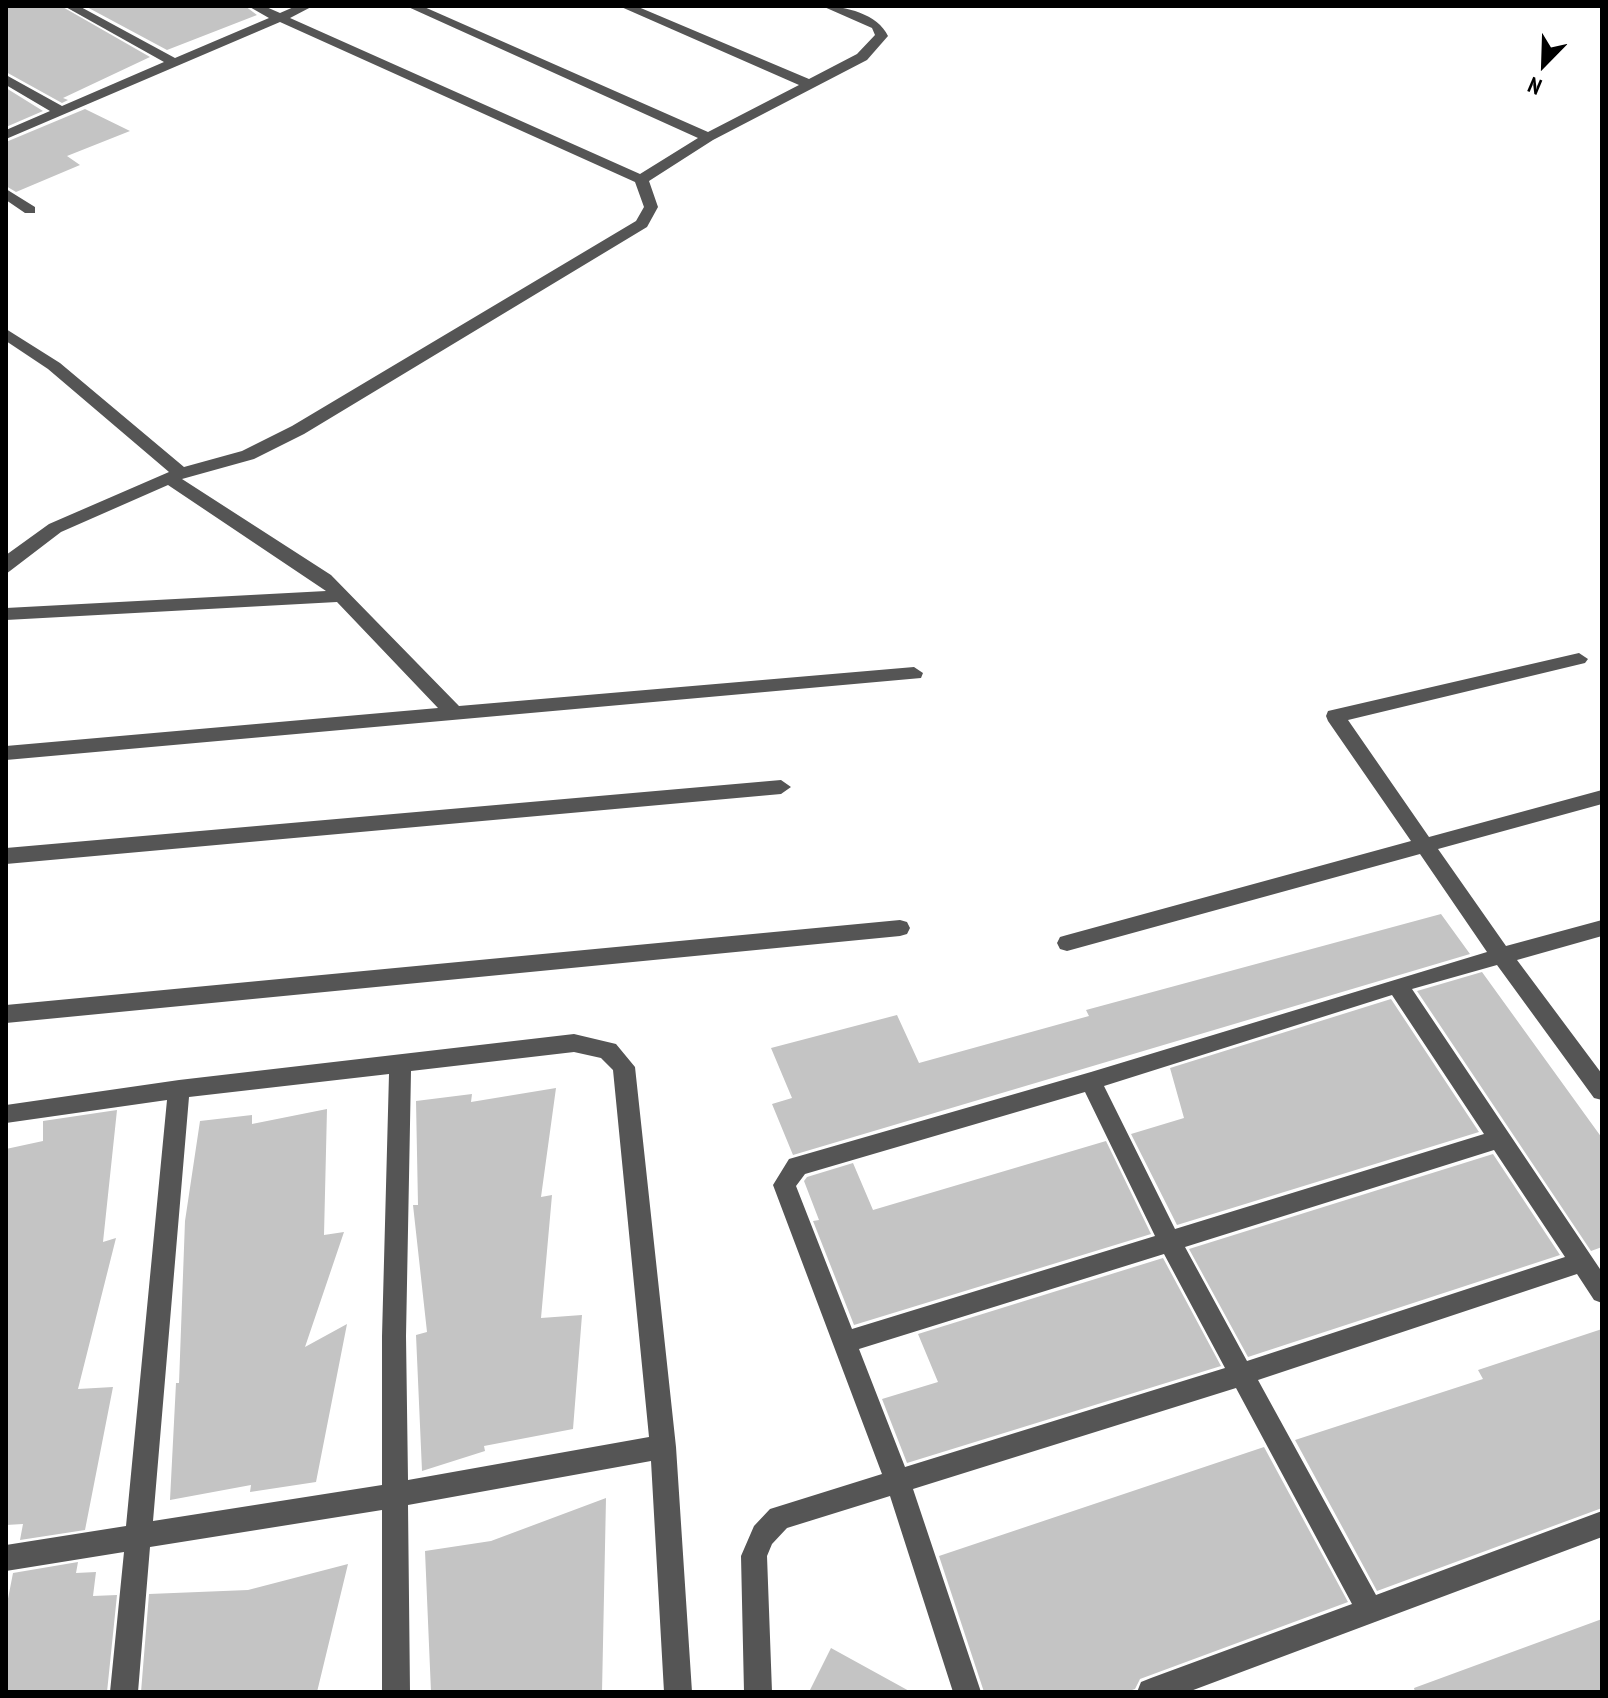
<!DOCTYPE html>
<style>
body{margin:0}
#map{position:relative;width:1608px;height:1698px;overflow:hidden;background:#fff;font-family:"PT Sans Narrow",sans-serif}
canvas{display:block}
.frame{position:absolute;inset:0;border:8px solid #000;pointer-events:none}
.north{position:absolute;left:1504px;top:24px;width:80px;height:80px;-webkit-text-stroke:6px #fff;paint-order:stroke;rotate:203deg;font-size:22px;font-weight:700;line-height:32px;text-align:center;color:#000}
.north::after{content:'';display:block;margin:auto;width:28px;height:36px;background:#000;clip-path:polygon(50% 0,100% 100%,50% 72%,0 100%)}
</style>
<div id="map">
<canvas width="1608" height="1698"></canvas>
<div class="frame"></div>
<div class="north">N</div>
</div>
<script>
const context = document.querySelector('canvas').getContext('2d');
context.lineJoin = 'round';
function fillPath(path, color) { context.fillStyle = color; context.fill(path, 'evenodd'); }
fillPath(new Path2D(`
 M6,6h55l89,51 -87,41 5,2 -6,3 -56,-31z
 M85,6h160l12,9 -90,35z
 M6,88l37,23 -37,16z
 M85,109l45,22 -63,25 13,9 -64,27 -10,-6v-44z
 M1441,914l29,40 -677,201 -21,-51 20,-6 -21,-50 126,-33 22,48 170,-47 -3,-6z
 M1482,972l120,166v109l-11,4 -174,-260z
 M1391,999l88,133 -302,93 -46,-91 53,-16 -14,-50z
 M556,1088l-15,109 11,-2 -11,123 41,-3 -9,114 -89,17 1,5 -63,20 -6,-136 11,-3 -14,-127h5l-2,-104 56,-7 -1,8z
 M327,1109l-3,126 20,-3 -39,115 42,-23 -31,158 -66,10 1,-7 -81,15 6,-117h3l6,-162 15,-100 52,-6v9z
 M117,1110l-14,132 13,-4 -38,151 35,-2 -28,143 -65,10 3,-16 -17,1v-376l37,-8v-20z
 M1106,1141l45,93 -297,91 -41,-104 6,-1 -15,-39 3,-4 46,-14 20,47z
 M1493,1154l67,101 -312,102 -59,-108z
 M1163,1258l58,108 -314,97 -25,-64 56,-17 -20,-48z
 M1602,1329v179l-225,83 -82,-151 188,-61 -5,-9z
 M1264,1447l84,155 -208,77 -5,10 -9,3h-142l-45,-136z
 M606,1498l-4,194h-171l-6,-141 66,-10z
 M78,1562l-2,11 20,-1 -3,24 24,-1 -10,97h-101v-83l7,-36z
 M348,1564l-31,128h-176l8,-98 99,-4z
 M1602,1619v73h-187l-1,-4z
 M831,1648l80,44h-102z`), '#c4c4c4');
fillPath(new Path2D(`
 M64,6h15l96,52 94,-40 -21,-12h16l16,7 16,-7h17l-23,12 350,156 58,-36 -292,-132h16l286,126 91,-47 -180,-79h17l173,73 48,-25 18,-19 -3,-7 -50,-22c23,0 56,8 66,30l-21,24 -154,80 -64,41 9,26 -11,20 -343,207 -50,25 -72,20 149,96 128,131 455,-39 9,6 -2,5 -915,82v-14l432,-38 -101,-106 -331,18v-12l320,-17 -158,-106 -107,47 -55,42v-19l43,-31 120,-52 -121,-103 -42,-28v-12l54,34 124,104 58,-16 50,-25 344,-205 8,-14 -9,-25 -355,-160 -274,117v-9l44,-19 -44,-26v-10l56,31 102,-44z
 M6,189l29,18v6h-10l-19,-13z
 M1579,653l9,6 -3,4 -237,57 81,117 173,-47v14l-164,45 68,97 96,-26v16l-85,24 85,114v26l-8,-2 -97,-133 -85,24 190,283v31l-8,-3 -17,-26 -319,106 118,215 226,-84v26l-414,155h-51l4,-10 10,-4 201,-74 -116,-216 -323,101 68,203h-28l-63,-196 -103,32 -15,16 -5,12 5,136h-28l-3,-136 13,-30 16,-17 112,-35 -109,-289 16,-26 302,-87 396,-120 -67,-98 -353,97 -7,-2 -3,-6 3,-6 7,-2 344,-94 -83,-120 -2,-5 2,-5zM1392,995l92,139 -309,95 -71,-143zM1085,1092l70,144 -303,93 -56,-143 9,-12zM1494,1150l71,107 -318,104 -62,-114zM1164,1254l61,114 -320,99 -46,-118z
 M781,780l10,7 -10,7 -775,70v-16z
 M900,920l7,2 3,6 -3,6 -7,2 -894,87v-18z
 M574,1034l42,10 19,23 41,380 16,245h-28l-13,-231 -243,44 2,187h-28v-182l-232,37 -12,145h-28l14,-140 -118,19v-26l120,-19 41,-426 -161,23v-18l173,-25zM574,1052l27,6 12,12 36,367 -241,43 -2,-144 5,-265zM389,1074l-7,262v149l-229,36 36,-424z`), '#555');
</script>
